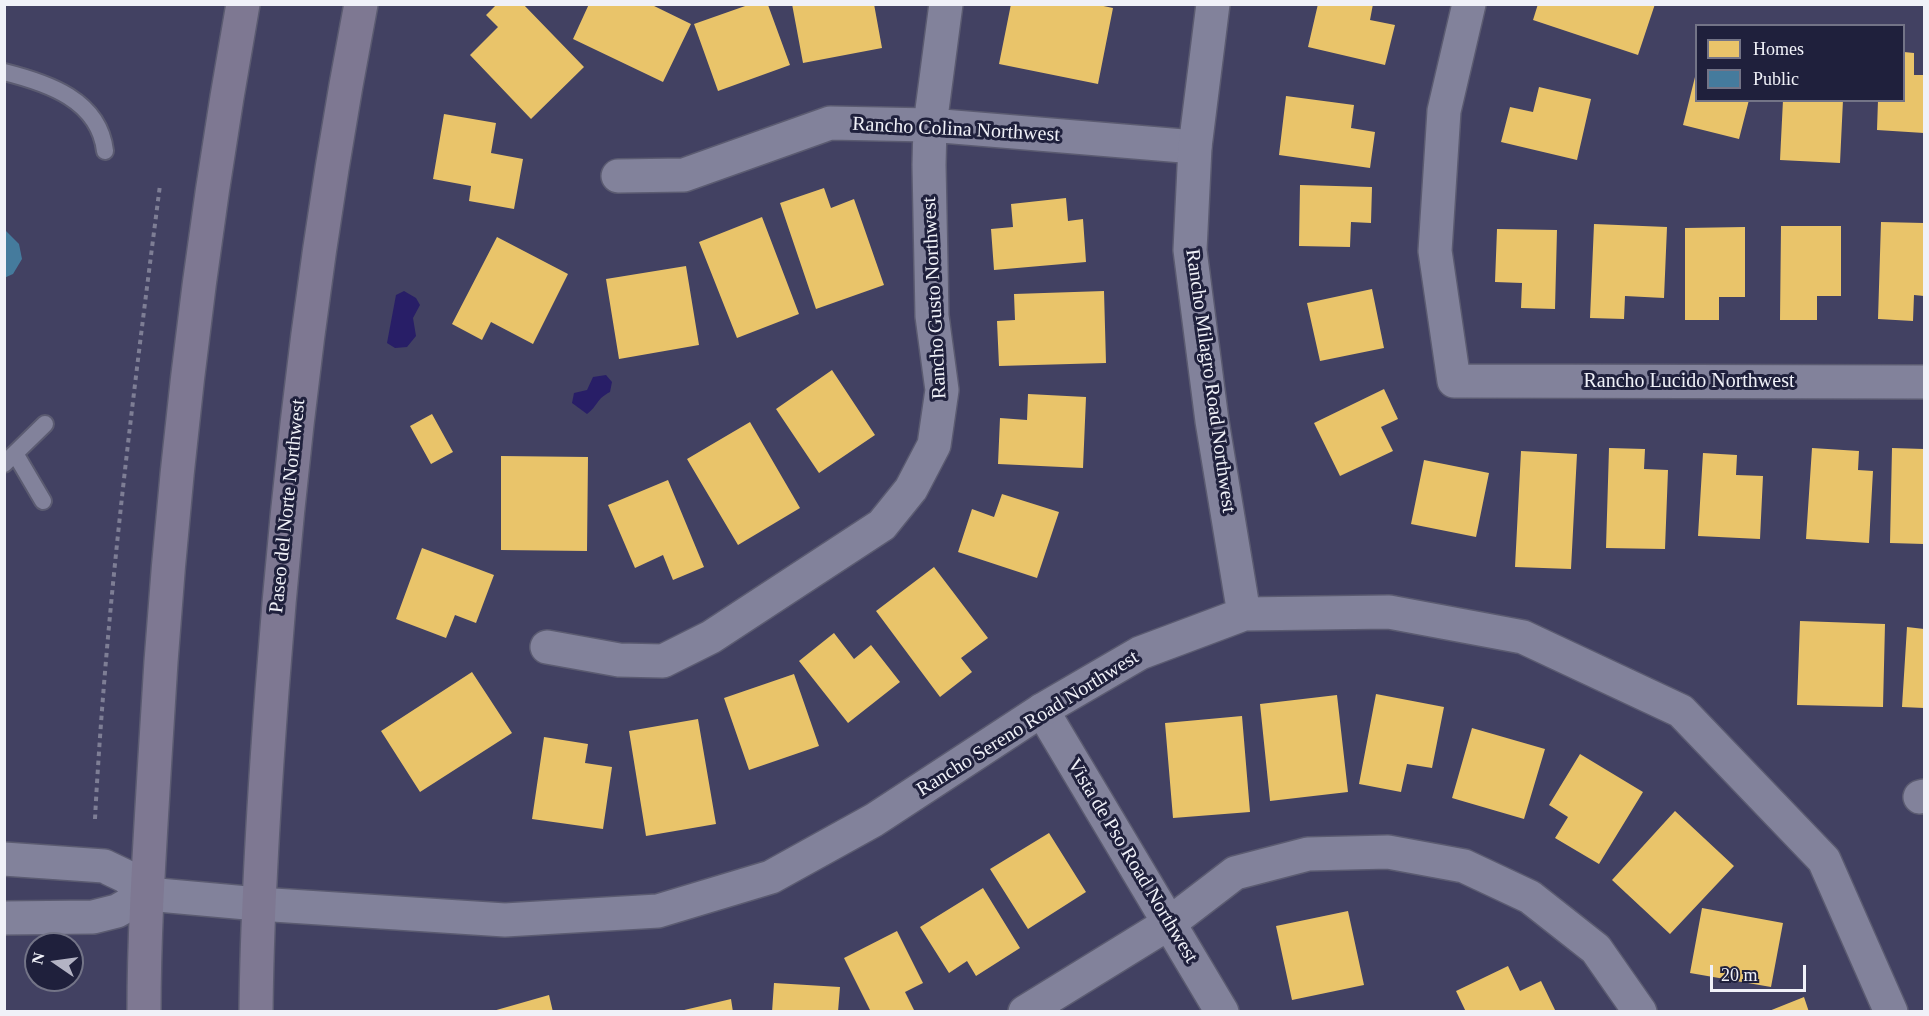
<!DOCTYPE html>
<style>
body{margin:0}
#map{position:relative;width:1929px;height:1016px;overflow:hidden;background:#424162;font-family:Georgia,serif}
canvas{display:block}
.frame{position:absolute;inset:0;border:6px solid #f0f1f8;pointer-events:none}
.legend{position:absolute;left:1695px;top:24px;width:210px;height:78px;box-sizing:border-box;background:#1f203c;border:2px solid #737487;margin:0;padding:8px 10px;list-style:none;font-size:18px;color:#f0f1f8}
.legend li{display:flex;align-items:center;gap:12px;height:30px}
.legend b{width:30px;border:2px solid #737487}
.north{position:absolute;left:24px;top:932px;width:60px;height:60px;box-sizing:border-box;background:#1f203c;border:2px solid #737487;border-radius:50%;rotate:283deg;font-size:16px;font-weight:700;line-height:24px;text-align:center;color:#f0f1f8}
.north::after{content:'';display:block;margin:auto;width:21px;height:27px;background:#b3b3c4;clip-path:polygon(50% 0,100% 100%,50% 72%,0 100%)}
.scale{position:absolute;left:1710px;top:965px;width:96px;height:27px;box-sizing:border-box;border:3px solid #f0f1f8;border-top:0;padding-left:8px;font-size:18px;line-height:21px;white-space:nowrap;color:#f0f1f8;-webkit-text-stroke:4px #1f203c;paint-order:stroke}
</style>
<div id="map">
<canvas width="1929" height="1016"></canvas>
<div class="frame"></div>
<ul class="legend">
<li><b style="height:16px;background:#e9c46a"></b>Homes</li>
<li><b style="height:16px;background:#457b9d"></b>Public</li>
</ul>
<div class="north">N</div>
<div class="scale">20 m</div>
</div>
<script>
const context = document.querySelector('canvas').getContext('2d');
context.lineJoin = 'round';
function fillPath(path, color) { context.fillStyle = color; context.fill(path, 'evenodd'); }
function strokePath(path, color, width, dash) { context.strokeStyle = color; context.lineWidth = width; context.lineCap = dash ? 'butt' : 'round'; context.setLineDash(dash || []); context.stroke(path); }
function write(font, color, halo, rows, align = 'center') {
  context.font = font + ' Georgia,serif'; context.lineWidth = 6; context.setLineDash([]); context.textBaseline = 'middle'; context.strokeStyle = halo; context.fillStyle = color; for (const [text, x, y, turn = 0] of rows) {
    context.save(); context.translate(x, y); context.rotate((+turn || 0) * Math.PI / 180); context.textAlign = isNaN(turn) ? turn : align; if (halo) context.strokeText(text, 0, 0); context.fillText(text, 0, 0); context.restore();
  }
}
fillPath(new Path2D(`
 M404,291l12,7 4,7 -7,13 3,18 -9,11 -12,1 -8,-5 9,-48z
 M606,375l6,7 -2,10c-14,7 -12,14 -23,22l-15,-11 2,-10 13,-3 6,-13z`), '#281e67');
fillPath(new Path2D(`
 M497,4h26l61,63 -53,52 -61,-64 28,-28 -12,-12z
 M589,4h61l41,20 -28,58 -90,-43z
 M792,4h82l8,44 -79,15z
 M1011,4h83l19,4 -15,76 -99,-20z
 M1318,4h55l-3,16 25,5 -10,40 -77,-18z
 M1538,4h117l-17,51 -105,-35z
 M748,5h20l22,60 -72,26 -24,-67z
 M1904,52l10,1v22h10v58l-47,-3 1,-30h26z
 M1696,73v27h53l-10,39 -56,-14z
 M1539,87l52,12 -14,61 -76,-18 9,-35 23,5z
 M1286,96l68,9 -3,23 24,4 -5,36 -91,-13z
 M1783,100h60l-3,63 -60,-3z
 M444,114l52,9 -5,30 32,6 -9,50 -45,-8 2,-15 -38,-7z
 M1300,185l72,2 -1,36 -20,-1 -1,25 -51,-1z
 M824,188l7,20 23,-9 30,86 -68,24 -36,-106z
 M1066,198l2,23 15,-2 3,43 -92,8 -3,-41 22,-2 -2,-23z
 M762,217l37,97 -62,24 -38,-96z
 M1881,222l43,1v73l-10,-1 -1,26 -35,-2z
 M1594,224l73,3 -3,71 -39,-2 -1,23 -34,-1z
 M1781,226h60v70h-24v24h-37z
 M1745,227v70h-26v23h-34v-92z
 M1497,229l60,1 -2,79 -34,-1 1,-25 -27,-1z
 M497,237l71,37 -35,70 -42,-22 -9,18 -30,-16z
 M686,266l13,79 -80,14 -13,-80z
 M1372,289l12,59 -64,13 -13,-58z
 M1104,291l2,72 -107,3 -2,-45 18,-1 -1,-26z
 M832,370l43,65 -56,38 -43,-64z
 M1384,389l14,30 -17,8 12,24 -53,25 -26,-53z
 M1028,394l58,3 -3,71 -85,-4 2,-46 27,2z
 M432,414l21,38 -22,12 -21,-38z
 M750,422l50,86 -62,37 -51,-86z
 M1609,448l36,1 -1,20 24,1 -3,79 -59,-1z
 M1812,448l47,3 -1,19 15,1 -4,72 -63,-4z
 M1892,448l32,1v95l-34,-1z
 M1521,451l56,3 -6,115 -56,-2z
 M1703,453l34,2 -1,20 27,1 -3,63 -62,-3z
 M501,456l87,1 -1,94 -86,-1z
 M1424,460l65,13 -13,64 -65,-13z
 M668,480l36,87 -31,13 -10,-25 -28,13 -27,-63z
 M1002,494l57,18 -22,66 -79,-26 14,-43 22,8z
 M422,548l72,27 -18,48 -21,-8 -9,23 -50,-19z
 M934,567l54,71 -27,20 11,14 -32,25 -64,-86z
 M1800,621l85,3 -2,83 -86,-2z
 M1907,627l17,2v79l-22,-1z
 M834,633l20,26 17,-14 29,37 -52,41 -49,-62z
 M472,672l40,61 -92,59 -39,-61z
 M794,674l25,72 -70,24 -25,-72z
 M1376,694l68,13 -12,61 -25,-4 -6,28 -42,-8z
 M1337,695l11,97 -78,9 -10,-97z
 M1242,716l8,96 -77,6 -8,-95z
 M698,719l18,105 -70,12 -17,-105z
 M1472,728l73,21 -21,70 -72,-21z
 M544,737l44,7 -3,19 27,4 -9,62 -71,-10z
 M1580,754l63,38 -44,72 -44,-26 13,-21 -19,-12z
 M1675,811l59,55 -64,68 -58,-54z
 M1049,833l37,59 -58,37 -38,-60z
 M983,888l37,60 -44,28 -9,-15 -18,12 -29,-46z
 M1702,908l81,15 -12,64 -81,-14z
 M1348,911l16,74 -72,15 -16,-74z
 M897,931l26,52 -18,9 10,20h-44l-27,-54z
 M1508,966l12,25 21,-10 15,31h-90l-10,-21z
 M774,983l66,4 -2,25h-66z
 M549,995l4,17h-60v-1z
 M1804,997l5,15h-40v-1z
 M731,999l2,13h-53v-1z`), '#e9c46a');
fillPath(new Path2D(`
 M4,229l15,15 3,15 -9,15 -9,4z`), '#457b9d');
const lane = new Path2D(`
 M4,72c44,11 95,28 101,79
 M16,455l27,46
 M4,464l41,-40`);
const street = new Path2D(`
 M1469,4l-25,107 -9,140 19,130 470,1
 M618,176l66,-1 146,-52 100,2 265,22
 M547,647l72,13 44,1 48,-24 171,-112 29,-36 23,-44 8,-55 -10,-74 -3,-151 1,-40 16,-121
 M1042,710l180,302
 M1920,797l4,-1
 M1025,1012l146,-90 64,-49 73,-19 80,-2 76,14 66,31 66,52 44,63`);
const secondary = new Path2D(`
 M1213,4l-18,143 -5,103 22,171 32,193
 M4,859l100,7 21,10 22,18 111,10 247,16 153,-9 113,-34 103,-57 168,-110 98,-57 104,-39 145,-2 134,25 158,74 143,149 67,152
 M4,918l89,-1 24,-6 30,-17`);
const primary = new Path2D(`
 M144,1012c0,-85 6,-170 11,-255 14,-253 43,-503 88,-753
 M256,1012c1,-108 8,-214 16,-321 17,-231 45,-459 89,-687`);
strokePath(lane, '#5b5b71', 20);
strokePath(street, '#5b5b71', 36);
strokePath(secondary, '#5b5b71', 36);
strokePath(primary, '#5b5b71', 36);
strokePath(new Path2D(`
 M95,819c11,-212 38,-423 65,-634`), '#7e7e95', 4, [4.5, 4.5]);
strokePath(lane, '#82829b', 16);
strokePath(street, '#82829b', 33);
strokePath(secondary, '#82829b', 33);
strokePath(primary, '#7e7892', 33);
write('20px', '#f0f1f8', '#1f203c', [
 ["Rancho Colina Northwest",956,130,3],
 ["Rancho Gusto Northwest",935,298,-93],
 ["Rancho Milagro Road Northwest",1210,381,82],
 ["Rancho Lucido Northwest",1689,382],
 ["Paseo del Norte Northwest",288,506,-84],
 ["Rancho Sereno Road Northwest",1028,724,-32],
 ["Vista de Pso Road Northwest",1132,861,59]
]);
</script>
